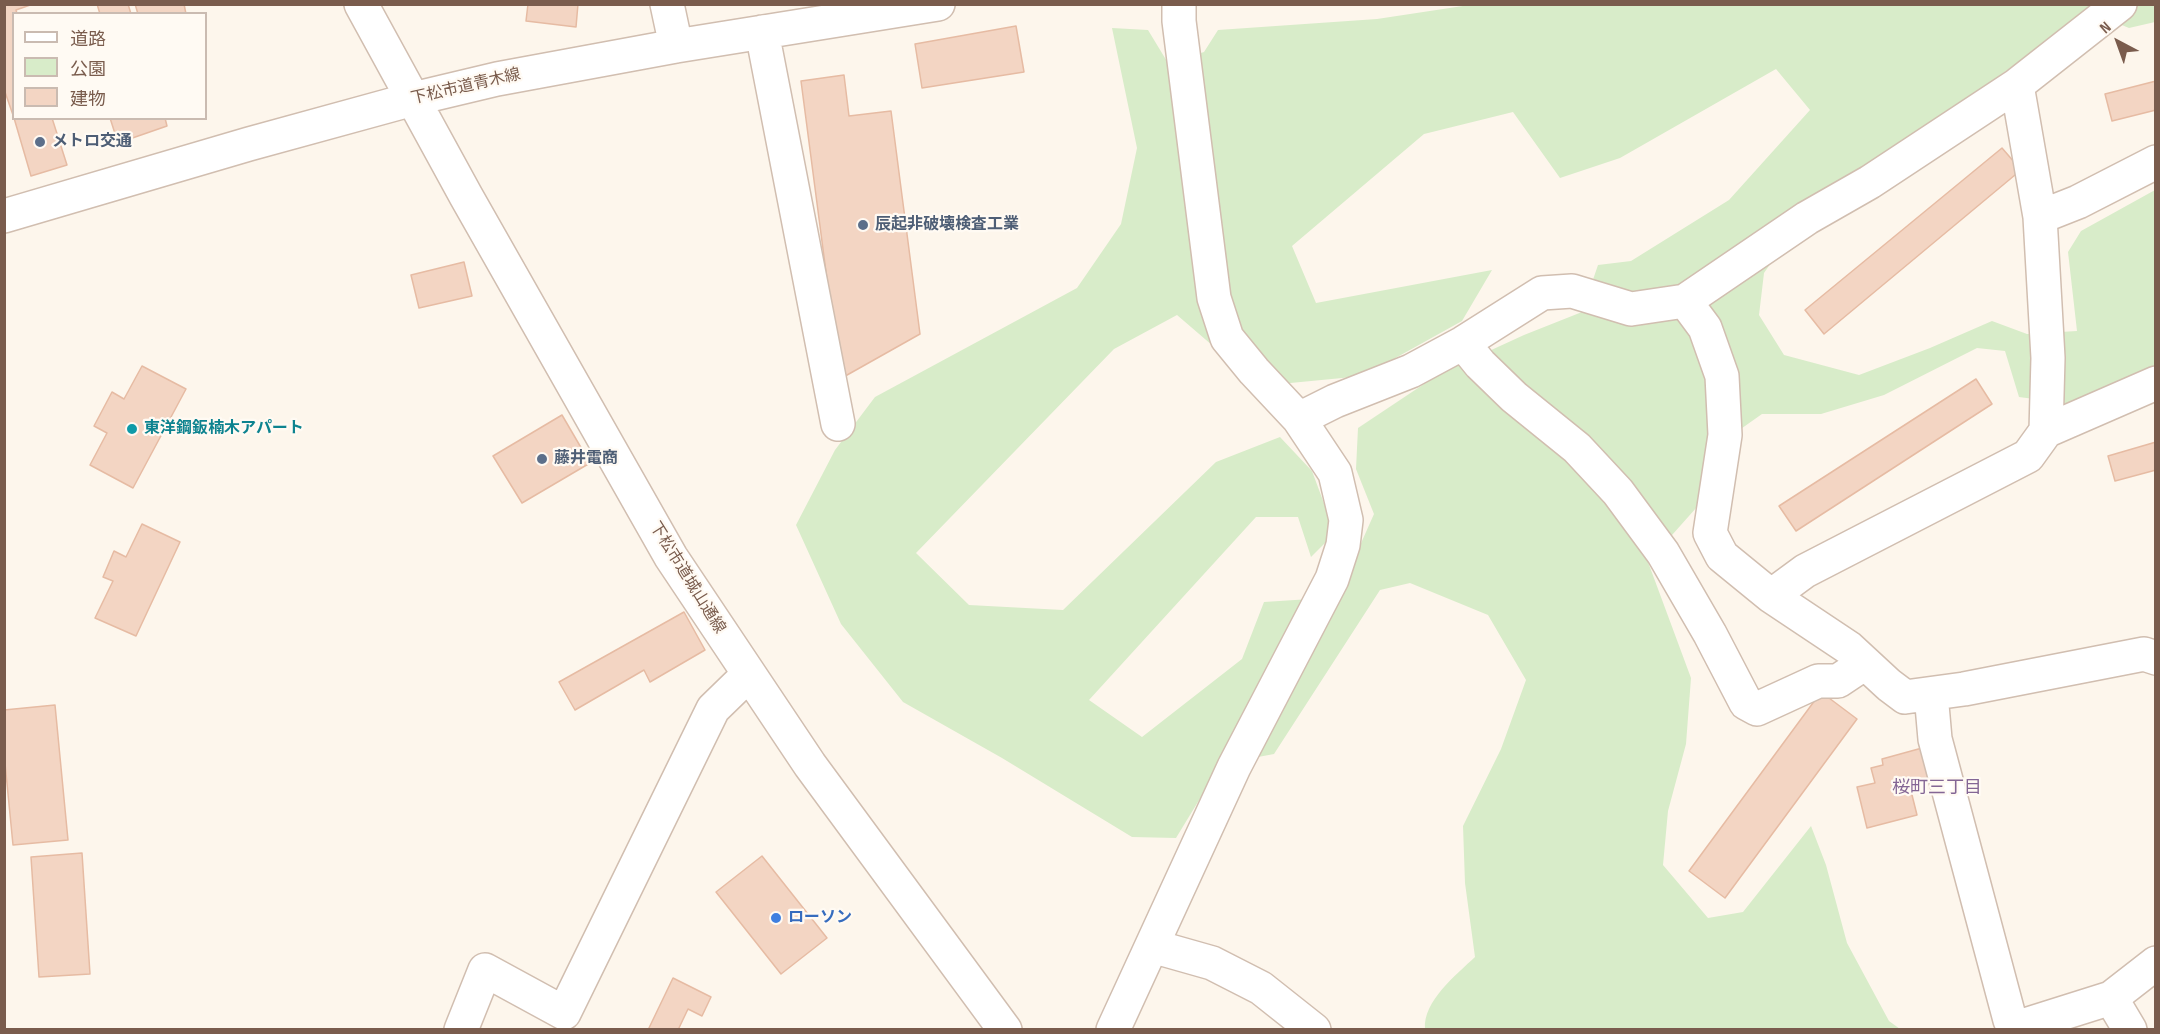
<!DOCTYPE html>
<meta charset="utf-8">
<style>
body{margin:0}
#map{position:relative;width:2160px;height:1034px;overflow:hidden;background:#fdf6ec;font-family:"Sofia Sans Condensed","Noto Sans JP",sans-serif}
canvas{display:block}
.frame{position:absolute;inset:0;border:6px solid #7a5c4d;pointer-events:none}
.legend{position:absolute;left:12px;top:12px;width:195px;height:108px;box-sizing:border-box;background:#fffaf3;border:2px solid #cabbb1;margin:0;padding:8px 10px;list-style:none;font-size:18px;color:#7a5c4d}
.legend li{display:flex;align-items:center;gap:12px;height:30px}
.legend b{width:30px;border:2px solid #cabbb1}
.north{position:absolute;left:2088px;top:12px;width:60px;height:60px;-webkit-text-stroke:4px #fffaf3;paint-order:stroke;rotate:319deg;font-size:16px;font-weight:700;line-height:24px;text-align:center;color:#7a5c4d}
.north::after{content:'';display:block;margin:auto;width:21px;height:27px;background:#7a5c4d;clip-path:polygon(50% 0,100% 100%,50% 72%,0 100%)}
</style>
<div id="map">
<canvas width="2160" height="1034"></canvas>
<div class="frame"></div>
<ul class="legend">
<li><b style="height:8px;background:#fff"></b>道路</li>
<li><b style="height:16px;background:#d8ecc9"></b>公園</li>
<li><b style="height:16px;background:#f3d5c3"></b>建物</li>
</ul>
<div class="north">N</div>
</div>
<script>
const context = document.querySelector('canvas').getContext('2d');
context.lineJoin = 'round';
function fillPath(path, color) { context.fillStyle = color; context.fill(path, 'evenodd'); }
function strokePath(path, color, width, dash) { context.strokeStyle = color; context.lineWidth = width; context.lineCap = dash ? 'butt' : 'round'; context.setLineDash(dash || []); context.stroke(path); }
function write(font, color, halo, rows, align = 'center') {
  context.font = font + ' "Sofia Sans Condensed","Noto Sans JP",sans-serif'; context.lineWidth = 4.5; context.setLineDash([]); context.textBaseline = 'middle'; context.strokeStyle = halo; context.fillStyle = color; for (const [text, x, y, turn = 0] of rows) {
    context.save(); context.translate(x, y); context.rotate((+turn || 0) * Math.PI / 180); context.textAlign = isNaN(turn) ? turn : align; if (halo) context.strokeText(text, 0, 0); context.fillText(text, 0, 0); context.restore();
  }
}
fillPath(new Path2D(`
 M1476,4l679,1v17l-26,6 -41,-17 -141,103 -133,87 -50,72 -5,42 25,40 75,20 71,-27 62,-27 35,13 50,-3 -9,-79 13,-21 74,-41v182l-76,33 -60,-8 -14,-46 -28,-3 -93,47 -63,19h-59l-51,36 -6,48 -57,64 43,116 -5,66 -18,67 -5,54 45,53 35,-6 68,-86 15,39 21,78 42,78 11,8h-475c-2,-28 31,-54 50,-72l-10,-74 -2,-57 38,-77 25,-69 -38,-65 -78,-32 -30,7 -106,164 -53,10 -45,74 -44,-1 -130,-79 -99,-56 -62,-78 -45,-99 39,-75 40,-53 202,-109 44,-64 16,-76 -25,-120 36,2 20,33 36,-11 14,-22 159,-11zM1776,69l34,41 -81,90 -98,61 -33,4 -16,47 -58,23 -85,39 -81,54 -2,41 18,45 -12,27 -21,56 -77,5 -22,57 -100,78 -53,-37 167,-183h42l13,40 24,-24 -23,-62 -32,-34 -64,25 -153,148 -94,-5 -53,-52 198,-204 63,-34 57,49 46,20 83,-8 99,-55 30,-51 -176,33 -24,-57 132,-112 89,-22 47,66 60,-20z`), '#d8ecc9');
const building = new Path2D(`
 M4,4h29l-17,6 1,4h-3v104l-10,-29z
 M97,4h31l3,10h-31z
 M135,4h49l2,10h-48z
 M528,4h50l-2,23 -50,-6z
 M1016,26l8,46 -102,16 -7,-44z
 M844,75l5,41 42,-5 29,223 -80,45 -39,-298z
 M2156,81v29l-44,11 -7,-27z
 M14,118h38l15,47 -36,11z
 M110,118h55l2,8 -49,17z
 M2002,148l19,22 -197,164 -19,-24z
 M464,262l8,34 -53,12 -8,-33z
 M142,366l44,23 -53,99 -43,-23 17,-32 -13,-7 18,-34 12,7z
 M1976,379l16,25 -196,127 -17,-25z
 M562,415l28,48 -68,40 -29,-47z
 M2156,442v28l-41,11 -7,-25z
 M142,524l38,18 -44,94 -41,-18 18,-37 -10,-4 11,-26 12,6z
 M684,612l21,38 -55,32 -6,-12 -69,40 -16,-28z
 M1821,692l36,27 -132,179 -36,-27z
 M55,705l13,135 -55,5 -9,-92v-43z
 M1922,748l8,33 -20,6 7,28 -50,13 -10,-41 18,-4 -4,-15 12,-3 -1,-6z
 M82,853l8,121 -51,3 -8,-120z
 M762,856l65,82 -46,36 -65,-82z
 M673,978l38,19 -9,19 -14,-7 -10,21h-30z`);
fillPath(building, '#f3d5c3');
strokePath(building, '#e6bba3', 1.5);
const minor = new Path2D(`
 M361,4l105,192 205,361 139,208 195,265
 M667,4l9,42
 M762,32l76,392
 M2017,85l23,132 8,141 -2,73
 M4,216l245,-72 164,-45 84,-20 179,-33 262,-42
 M2040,217l38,-15 78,-40
 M1685,301l20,27 17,48 3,59 -15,98 12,23 49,40 78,52 40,37 16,12 59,-8 180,-35 12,4
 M1463,343l17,21 34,33 63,51 41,44 45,61 47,81 36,69 11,6 61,-28h20l27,-18
 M1299,419l36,-18 76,-30 52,-28 79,-50 30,-2 59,18 54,-8 122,-83 63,-36 147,-97 103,-81
 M1771,596l34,-25 223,-115 18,-25 110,-48
 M1931,694l4,45 75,281 9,7 92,-29 45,-35
 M1152,946l60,17 49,25 53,42
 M2111,998l19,32
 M461,1030l24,-60 79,43 149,-304 35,-34
 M1113,1030l121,-263 98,-188 11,-34 3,-25 -11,-47 -36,-54 -45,-48 -27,-33 -13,-40 -35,-277v-17`);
strokePath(minor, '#d1beb0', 36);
strokePath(minor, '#fff', 33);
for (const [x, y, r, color] of [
 [40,142,6,"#5c6f8a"],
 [863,225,6,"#5c6f8a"],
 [132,429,6,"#0f9aa8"],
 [542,459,6,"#5c6f8a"],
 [776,918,6,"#3f7fe0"]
]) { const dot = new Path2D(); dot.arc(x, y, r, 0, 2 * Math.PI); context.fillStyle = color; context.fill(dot); strokePath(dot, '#fffaf3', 2); }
write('16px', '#7a5c4d', '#fffaf3', [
 ["下松市道青木線",466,87,-13],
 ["下松市道城山通線",687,578,58]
]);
write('bold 16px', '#4e5e75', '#fffaf3', [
 ["メトロ交通",52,142],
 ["辰起非破壊検査工業",875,225],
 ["藤井電商",554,459]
], 'left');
write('bold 16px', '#0d838f', '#fffaf3', [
 ["東洋鋼鈑楠木アパート",144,429]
], 'left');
write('bold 16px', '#366cbe', '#fffaf3', [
 ["ローソン",788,918]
], 'left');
write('18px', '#846695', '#fffaf3', [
 ["桜町三丁目",1937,788]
]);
</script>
